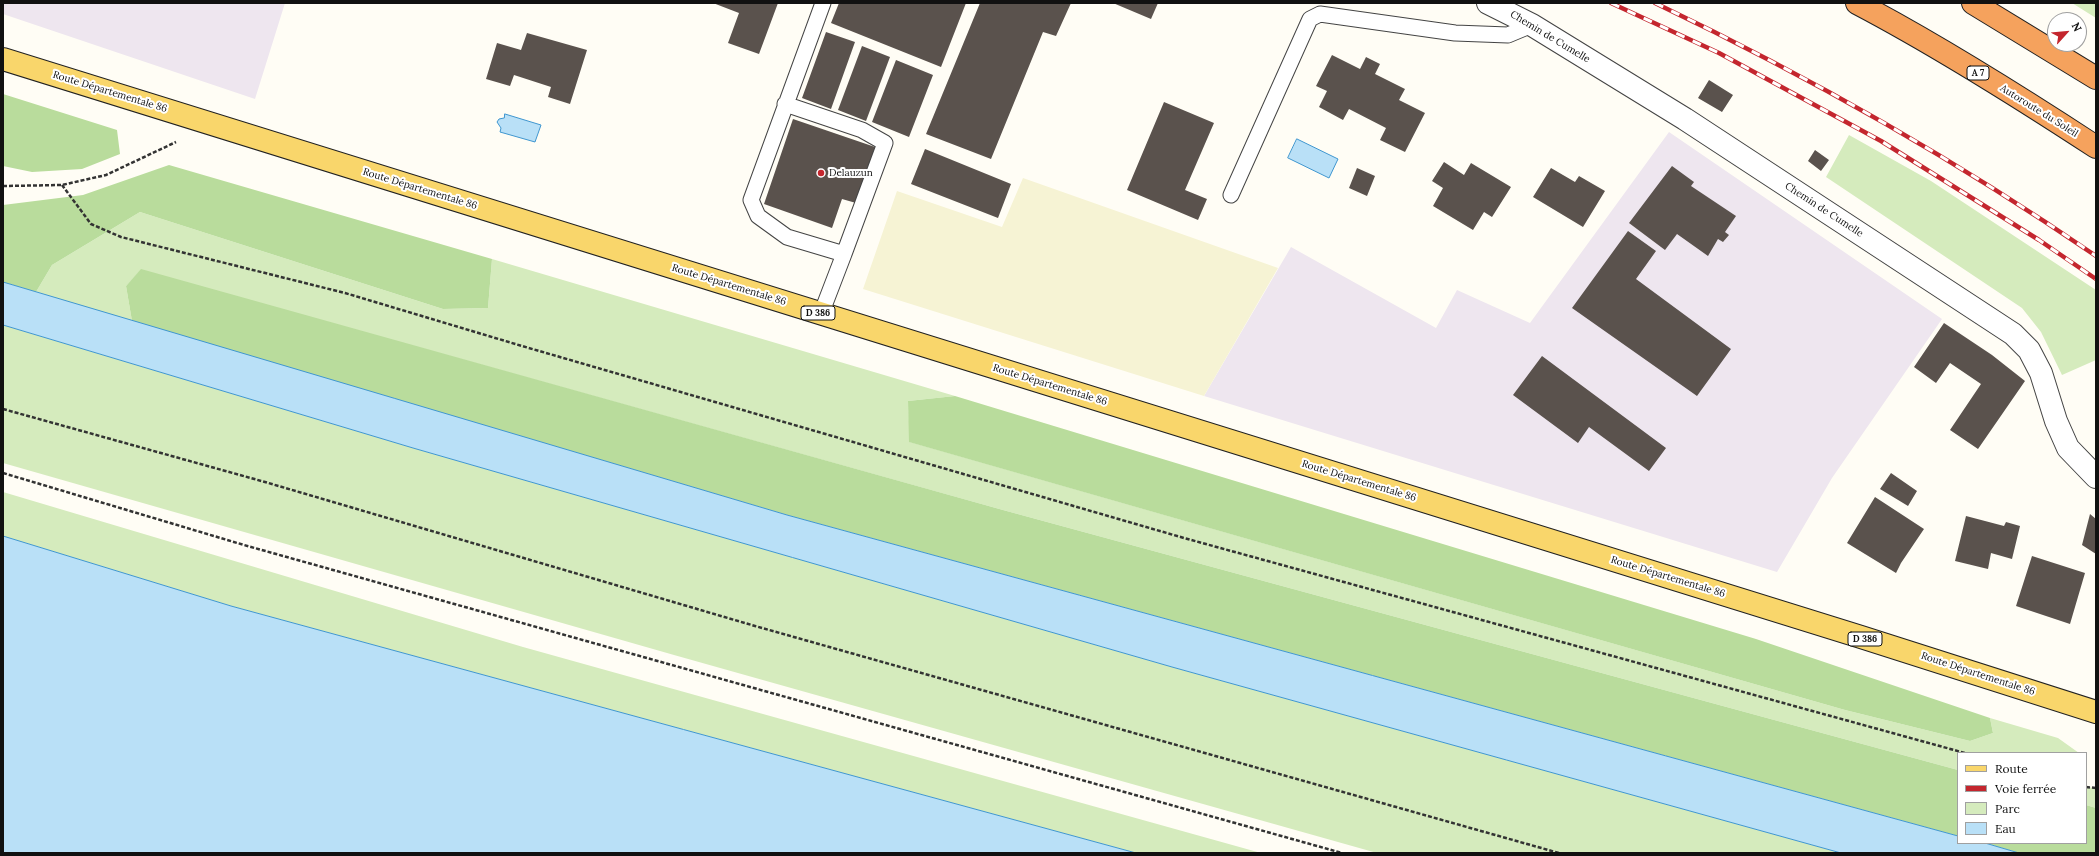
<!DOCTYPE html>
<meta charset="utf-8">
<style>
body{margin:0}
#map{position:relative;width:2099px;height:856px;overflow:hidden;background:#fffdf5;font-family:Lora,serif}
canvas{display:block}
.frame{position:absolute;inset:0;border:4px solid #111;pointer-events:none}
.legend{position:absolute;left:1957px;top:752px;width:130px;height:92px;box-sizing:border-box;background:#fff;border:1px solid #a0a0a0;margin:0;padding:5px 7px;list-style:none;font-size:12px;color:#111}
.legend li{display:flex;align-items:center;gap:8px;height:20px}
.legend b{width:20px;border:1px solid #a0a0a0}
.north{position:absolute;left:2047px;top:12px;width:40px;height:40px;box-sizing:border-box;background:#fff;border:1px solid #a0a0a0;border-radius:50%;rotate:63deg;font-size:11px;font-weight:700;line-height:16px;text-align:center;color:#111}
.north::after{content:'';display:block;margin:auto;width:14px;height:18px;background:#c4262e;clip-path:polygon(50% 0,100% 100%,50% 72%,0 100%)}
</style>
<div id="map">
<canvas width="2099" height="856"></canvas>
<div class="frame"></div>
<ul class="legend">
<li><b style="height:5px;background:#f9d66b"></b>Route</li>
<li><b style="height:5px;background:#c4262e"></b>Voie ferrée</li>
<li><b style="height:11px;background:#d5ebbd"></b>Parc</li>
<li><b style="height:11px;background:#b9e0f7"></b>Eau</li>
</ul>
<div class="north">N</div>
</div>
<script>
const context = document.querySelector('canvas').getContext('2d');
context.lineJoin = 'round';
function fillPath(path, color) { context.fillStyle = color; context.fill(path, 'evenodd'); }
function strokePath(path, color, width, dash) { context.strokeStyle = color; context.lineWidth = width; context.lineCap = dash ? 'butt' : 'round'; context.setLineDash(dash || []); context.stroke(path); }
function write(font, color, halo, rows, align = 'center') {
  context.font = font + ' Lora,serif'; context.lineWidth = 4; context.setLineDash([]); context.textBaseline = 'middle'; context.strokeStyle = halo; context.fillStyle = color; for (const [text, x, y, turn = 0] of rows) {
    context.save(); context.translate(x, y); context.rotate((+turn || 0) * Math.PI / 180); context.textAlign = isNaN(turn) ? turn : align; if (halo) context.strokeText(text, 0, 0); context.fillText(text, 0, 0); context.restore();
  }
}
fillPath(new Path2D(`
 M3,3h282l-30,96 -252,-85z
 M1669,132l273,187 -110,159 -55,94 -573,-176 87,-149 145,81 21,-38 73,33z`), '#eee6ef');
fillPath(new Path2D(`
 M1023,178l255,90 -74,128 -341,-107 34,-98 105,36z`), '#f6f3d4');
fillPath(new Path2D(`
 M2072,3h24v15z
 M1849,135l82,46 165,109v70l-34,15 -21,-43 -19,-24 -196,-131z
 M140,212l303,97 45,-1 4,-49 463,137 -47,5 2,41 935,268 125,31 23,-8 -3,-15 68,20 21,15h-121v17l-955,-260 -862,-240 -15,16 6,35 -96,-29 16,-27z
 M3,325l410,123 759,219 669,186h-464l-703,-198 -671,-192z
 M3,492l520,155 738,206h-125l-905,-247 -228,-70z
 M2086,786l10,3v19l-10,-3z`), '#d5ebbd');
fillPath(new Path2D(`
 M3,94l114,36 3,24 -38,15 -50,3 -29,-6z
 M169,165l323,94 -4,49 -45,1 -303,-97 -88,53 -16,27 -33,-10v-77l80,-10z
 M141,269l862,241 955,260v66l-1171,-321 -655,-194 -6,-35z
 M955,396l801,243 234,79 3,15 -23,8 -125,-31 -936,-268 -1,-41z
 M2086,805l10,3v45h-77l-34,-10h101z`), '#b9dc9c');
const water = new Path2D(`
 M505,114l36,11 -6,17 -35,-10 1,-4 -4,-6 2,-3 5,-1z
 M1297,139l41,20 -9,19 -41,-20z
 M3,282l784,233 1171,321v7h27l34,10h-178l-669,-186 -759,-219 -410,-123z
 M3,536l228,70 905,247h-1133z`);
fillPath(water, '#b9e0f7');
strokePath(water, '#3f96cf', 1);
fillPath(new Path2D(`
 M713,3h65l-19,51 -31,-11 11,-30z
 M839,3h127l-25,64 -110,-44z
 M980,3h91l-15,33 -13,-4 -52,127 -65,-25z
 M1113,3h45l-7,16z
 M826,32l29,10 -24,67 -29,-11z
 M527,33l60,17 -17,54 -22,-7 3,-10 -37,-12 -4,11 -24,-7 11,-36 24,7z
 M862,46l28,11 -24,64 -28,-11z
 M1332,55l28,14 6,-12 14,7 -5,10 30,15 -6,11 26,13 -20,39 -25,-12 6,-12 -37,-19 -6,11 -24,-13 8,-16 -11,-5z
 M896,60l37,15 -24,62 -37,-15z
 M1709,80l24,15 -11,17 -24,-14z
 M1164,102l50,21 -29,67 22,9 -9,21 -71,-30z
 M793,119l82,28 -19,56 -14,-4 -10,29 -68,-24z
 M925,149l86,35 -13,34 -87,-34z
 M1815,150l14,10 -8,11 -13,-10z
 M1444,162l20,13 7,-12 40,24 -19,30 -8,-5 -11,18 -40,-24 10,-18 -11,-7z
 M1672,166l22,16 -3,4 45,30 -11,16 4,3 -6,7 -5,-3 -10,17 -31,-22 -12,16 -36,-27z
 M1357,168l18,8 -8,20 -18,-8z
 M1551,168l24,14 4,-6 26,15 -22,36 -50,-30z
 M1628,231l28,20 -20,28 95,70 -34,47 -125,-88z
 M1944,323l48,32 33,26 -47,68 -28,-19 31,-46 -31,-21 -14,20 -22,-16z
 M1542,356l124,92 -17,23 -60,-44 -11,16 -65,-48z
 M1891,473l26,18 -9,15 -28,-17z
 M1875,497l49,32 -23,34 -5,10 -49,-30z
 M2090,514l6,5v35l-14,-9z
 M1966,516l38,10 2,-4 14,4 -8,33 -21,-6 -3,16 -33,-8z
 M2032,556l53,17 -15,51 -54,-18z`), '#5a524d');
const lane = new Path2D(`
 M785,104l77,26 23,13 -41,111
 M1231,195l79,-176 10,-5 135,19 53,2 24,-10
 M821,314l23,-60 -57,-17 -29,-21 -7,-16 72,-197`);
const street = new Path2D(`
 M1488,3l44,22 153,94 328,215 16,16 12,23 15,48 12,27 28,29`);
const primary = new Path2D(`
 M3,59l1858,578 235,75`);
const highway = new Path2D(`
 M1857,3c82,43 161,93 239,144
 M1973,3l123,75`);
strokePath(lane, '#444', 17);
strokePath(street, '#444', 24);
strokePath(primary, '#222', 24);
strokePath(highway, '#222', 24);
strokePath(new Path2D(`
 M62,185l29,39 30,13 224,56 177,53 662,192 781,215
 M3,186l59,-1 44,-10 70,-33
 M3,409l262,73 490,144 804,227
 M3,473l241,72 1098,308
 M2086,787l10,1`), '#333', 2.5, [4, 2]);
strokePath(lane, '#fff', 15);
strokePath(street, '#fff', 22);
strokePath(primary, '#f9d66b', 22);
strokePath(highway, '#f5a25d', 22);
const rail = new Path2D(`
 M1611,3l108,50 162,88 158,99 57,39
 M1655,3c153,73 301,157 441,253`);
strokePath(rail, '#c4262e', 4.5);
strokePath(rail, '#fff', 3, [9]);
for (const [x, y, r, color] of [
 [821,173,4,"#c4262e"]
]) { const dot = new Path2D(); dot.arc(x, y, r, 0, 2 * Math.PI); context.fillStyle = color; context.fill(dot); strokePath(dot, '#fff', 1.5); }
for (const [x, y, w] of [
 [1978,73,22],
 [818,313,34],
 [1865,639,34]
]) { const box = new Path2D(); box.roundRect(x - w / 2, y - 7, w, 14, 3); context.fillStyle = '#fff'; context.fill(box); strokePath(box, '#111', 1); }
write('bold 9px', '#111', null, [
 ["A 7",1978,73],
 ["D 386",818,313],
 ["D 386",1865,639]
]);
write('10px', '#111', '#fff', [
 ["Chemin de Cumelle",1550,37,31],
 ["Route Départementale 86",110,92,17],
 ["Autoroute du Soleil",2039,111,32],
 ["Route Départementale 86",420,189,17],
 ["Chemin de Cumelle",1824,210,33],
 ["Route Départementale 86",729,285,17],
 ["Route Départementale 86",1050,385,17],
 ["Route Départementale 86",1359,481,17],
 ["Route Départementale 86",1668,577,17],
 ["Route Départementale 86",1978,674,18]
]);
write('10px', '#111', '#fff', [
 ["Delauzun",829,173]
], 'left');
</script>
